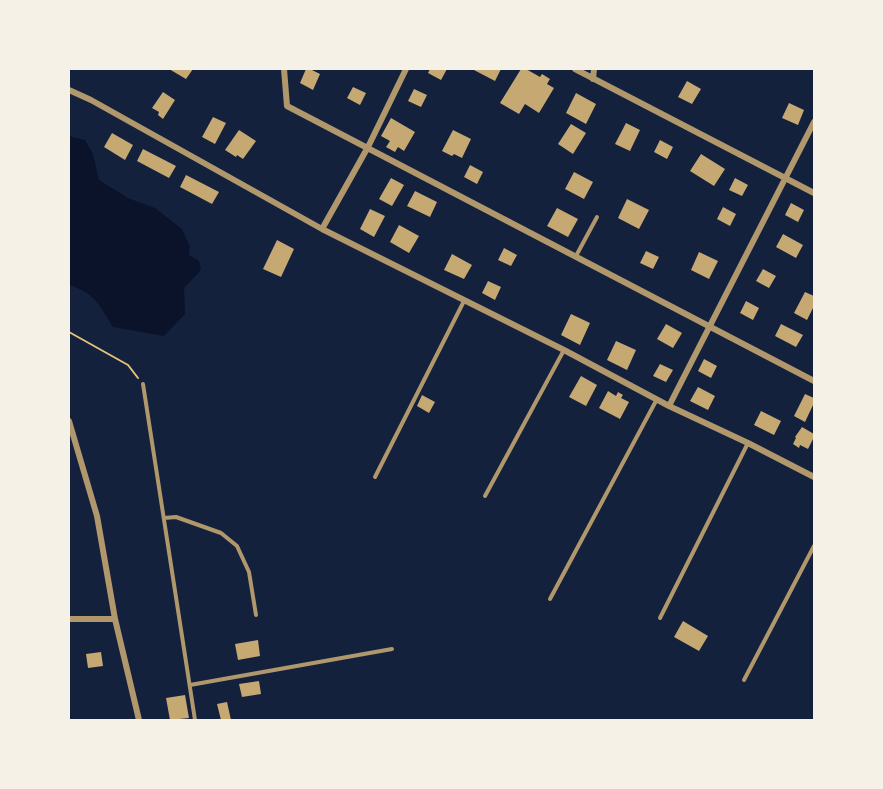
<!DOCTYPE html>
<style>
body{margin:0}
#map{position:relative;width:883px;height:789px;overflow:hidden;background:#14213d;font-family:Mulish,sans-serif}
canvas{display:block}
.frame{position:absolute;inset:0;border:70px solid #f6f1e7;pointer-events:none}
</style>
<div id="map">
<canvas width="883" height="789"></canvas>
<div class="frame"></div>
</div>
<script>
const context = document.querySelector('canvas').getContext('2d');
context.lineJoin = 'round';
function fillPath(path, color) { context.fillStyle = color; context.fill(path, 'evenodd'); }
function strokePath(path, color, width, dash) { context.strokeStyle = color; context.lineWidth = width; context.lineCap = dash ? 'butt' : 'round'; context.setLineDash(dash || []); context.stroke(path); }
fillPath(new Path2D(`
 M69,136l16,4 8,14 6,26 29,18 27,10 27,21 8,18 -1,8 10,6 2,9 -17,18 1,26 -21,22 -51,-9c-14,-22 -18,-34 -44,-42z`), '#0b132b');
fillPath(new Path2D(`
 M169,69h24l-7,10z
 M306,69h4l10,5 -7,16 -13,-7z
 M430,69h17l-6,11 -13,-7z
 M472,69h29l-6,12z
 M521,69h5l14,8 2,-3 8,5 -3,5 7,4 -15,25 -14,-9 -6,10 -19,-11z
 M687,81l14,8 -9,15 -14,-7z
 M353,87l13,6 -6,12 -13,-7z
 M414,89l13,6 -6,12 -13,-6z
 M163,92l12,8 -12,19 -5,-4 1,-3 -7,-4z
 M576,93l20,11 -10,20 -20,-11z
 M789,103l15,7 -6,15 -16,-7z
 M213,117l13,6 -11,21 -13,-7z
 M391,118l24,14 -11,19 -6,-4 -3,5 -9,-5 4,-6 -9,-5z
 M626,123l14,7 -10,21 -15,-7z
 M571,124l15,9 -13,21 -15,-10z
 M239,130l17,11 -13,18 -6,-4 -1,2 -11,-7z
 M453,130l18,9 -9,19 -8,-4 -2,2 -10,-5z
 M112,133l21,12 -8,15 -21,-13z
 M660,140l13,7 -6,12 -13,-7z
 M143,149l33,17 -7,12 -32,-17z
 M701,154l24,15 -11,17 -24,-15z
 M470,165l13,7 -6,12 -13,-7z
 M574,172l19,10 -9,17 -19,-10z
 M186,175l33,17 -7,12 -32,-17z
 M391,178l13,7 -12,21 -13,-7z
 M735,178l13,7 -6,11 -13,-6z
 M415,191l22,11 -7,15 -23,-11z
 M627,199l22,11 -10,19 -21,-11z
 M791,203l13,7 -6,12 -13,-7z
 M723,207l13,7 -6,12 -13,-7z
 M557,208l21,11 -10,18 -21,-11z
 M370,209l15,7 -11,21 -14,-8z
 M399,225l20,11 -10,17 -19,-11z
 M783,234l20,11 -7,13 -20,-11z
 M277,240l17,9 -13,28 -18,-8z
 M504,248l13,7 -6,11 -13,-6z
 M646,251l13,6 -6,12 -13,-6z
 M699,252l19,9 -9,18 -18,-9z
 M452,254l20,11 -8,14 -20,-9z
 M763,269l13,7 -7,12 -13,-7z
 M488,281l13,6 -6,13 -13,-7z
 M805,292l9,4v10l-7,14 -13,-7z
 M746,301l13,7 -6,12 -13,-7z
 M571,314l19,9 -10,22 -19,-10z
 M666,324l16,9 -9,15 -16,-9z
 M781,324l22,11 -7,12 -21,-11z
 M616,341l20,9 -9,20 -20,-10z
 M704,359l13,7 -6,12 -13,-7z
 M660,364l13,6 -7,12 -13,-6z
 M581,376l16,9 -11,21 -17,-9z
 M698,387l17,9 -7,14 -18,-9z
 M608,391l8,5 2,-4 5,3 -2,3 8,4 -9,17 -21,-11z
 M805,394l9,4v5l-9,19 -11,-6z
 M422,395l13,7 -6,11 -12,-7z
 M761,411l20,10 -7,14 -20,-10z
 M802,427l12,7v3l-6,12 -8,-4 -1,3 -6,-4 3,-6 -1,-1z
 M683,621l25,15 -9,15 -25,-14z
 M258,640l2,16 -22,4 -3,-16z
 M101,652l2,14 -15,2 -2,-14z
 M259,681l2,13 -19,3 -3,-13z
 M185,695l4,23 -19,2 -4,-22z
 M227,702l4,18h-10l-4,-16z`), '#c6a872');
strokePath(new Path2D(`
 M69,332l59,33 10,13`), '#e5c07b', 2);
strokePath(new Path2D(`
 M576,256l21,-39
 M143,384l52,336
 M375,477l89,-176
 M485,496l79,-146
 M164,518l12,-1 45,16 16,13 12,26 7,43
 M550,599l107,-200
 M660,618l88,-175
 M744,680l70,-134
 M190,685l202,-36`), '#b1986c', 4);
strokePath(new Path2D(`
 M284,69l3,37 527,275
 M575,69l239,124
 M593,79l1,-10
 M69,90l22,10 231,129 242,121 105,56 79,37 66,34
 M322,229l46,-82 38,-78
 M669,406l145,-284
 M69,421l28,95 18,103 24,101
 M69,619h46`), '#b1986c', 6);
</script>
